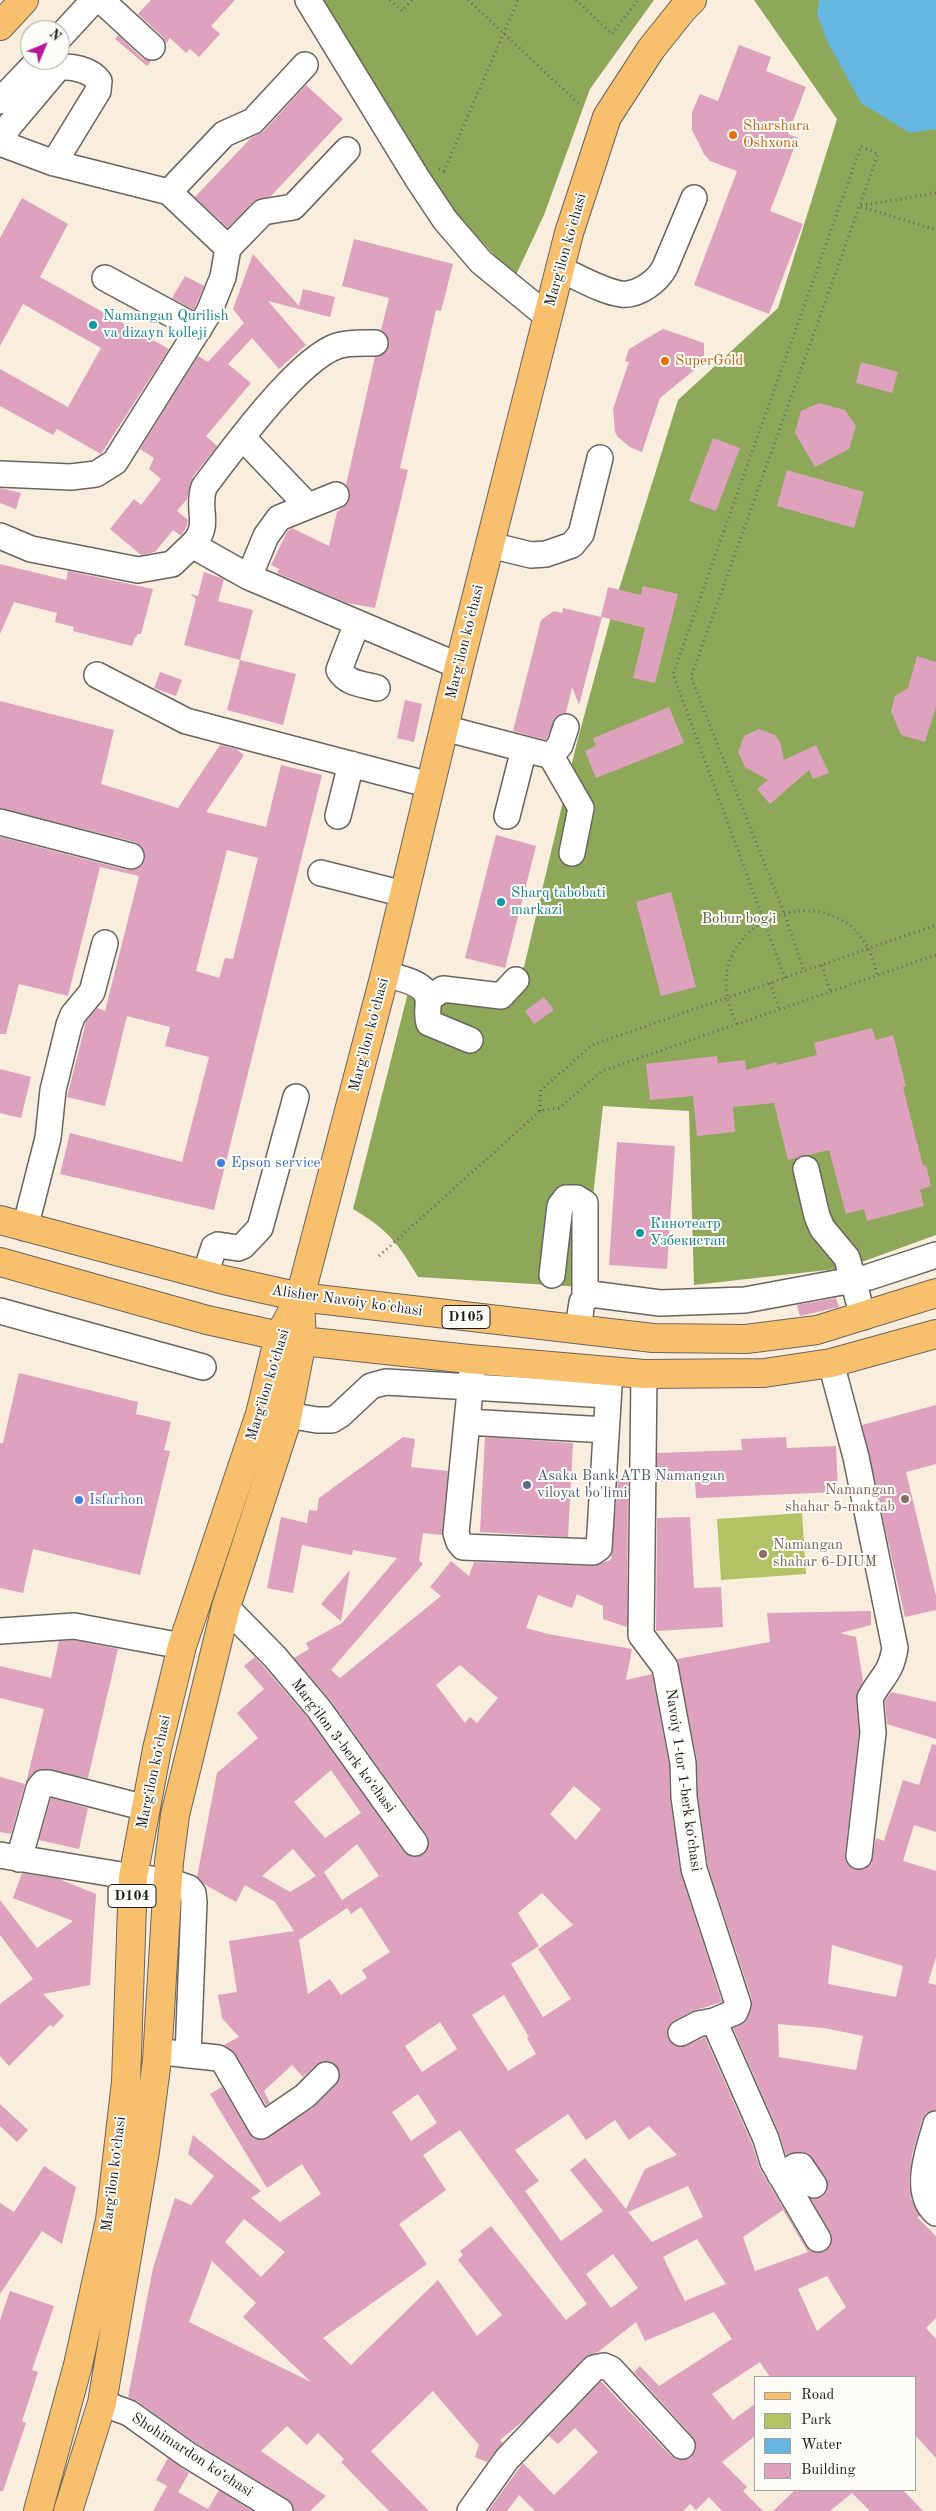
<!DOCTYPE html>
<meta charset="utf-8">
<style>
body{margin:0}
#map{position:relative;width:936px;height:2511px;overflow:hidden;background:#f9eddd;font-family:"Old Standard TT",serif}
canvas{display:block}
.legend{position:absolute;left:754px;top:2376px;width:162px;height:115px;box-sizing:border-box;background:#fdfcf7;border:1px solid #a3a29f;margin:0;padding:6px 9px;list-style:none;font-size:15px;color:#1c1c1c}
.legend li{display:flex;align-items:center;gap:10px;height:25px}
.legend b{width:25px;border:1px solid #a3a29f}
.north{position:absolute;left:20px;top:20px;width:50px;height:50px;box-sizing:border-box;background:#fdfcf7;border:1px solid #a3a29f;border-radius:50%;rotate:45deg;font-size:14px;font-weight:700;line-height:20px;text-align:center;color:#1c1c1c}
.north::after{content:'';display:block;margin:auto;width:18px;height:22px;background:#b5179e;clip-path:polygon(50% 0,100% 100%,50% 72%,0 100%)}
</style>
<div id="map">
<canvas width="936" height="2511"></canvas>
<ul class="legend">
<li><b style="height:6px;background:#f8bf6c"></b>Road</li>
<li><b style="height:14px;background:#b3c264"></b>Park</li>
<li><b style="height:14px;background:#65b6e0"></b>Water</li>
<li><b style="height:14px;background:#dea1be"></b>Building</li>
</ul>
<div class="north">N</div>
</div>
<script>
const context = document.querySelector('canvas').getContext('2d');
context.lineJoin = 'round';
function fillPath(path, color) { context.fillStyle = color; context.fill(path, 'evenodd'); }
function strokePath(path, color, width, dash) { context.strokeStyle = color; context.lineWidth = width; context.lineCap = dash ? 'butt' : 'round'; context.setLineDash(dash || []); context.stroke(path); }
function write(font, color, halo, rows, align = 'center') {
  context.font = font + ' "Old Standard TT",serif'; context.lineWidth = 4; context.setLineDash([]); context.textBaseline = 'middle'; context.strokeStyle = halo; context.fillStyle = color; for (const [text, x, y, turn = 0] of rows) {
    context.save(); context.translate(x, y); context.rotate((+turn || 0) * Math.PI / 180); context.textAlign = isNaN(turn) ? turn : align; if (halo) context.strokeText(text, 0, 0); context.fillText(text, 0, 0); context.restore();
  }
}
fillPath(new Path2D(`
 M802,1513l4,61 -85,6 -4,-61z`), '#b3c264');
fillPath(new Path2D(`
 M314,0h340l-64,89 -46,126 -29,62 -77,-82z
 M754,0h182v1235l-91,33 -151,17 -5,-174 -86,-5 -20,181 -165,-10c-20,-34 -31,-48 -65,-68l60,-236 60,19 51,-25 52,-221 39,-144 63,-202 100,-92 59,-189z`), '#8ea85a');
fillPath(new Path2D(`
 M819,0h117v129l-26,4 -49,-30 -34,-62 -10,-27z`), '#65b6e0');
fillPath(new Path2D(`
 M151,0h84l-24,26 9,8 -21,23 -9,-8 -4,4 -16,-15 -4,5 -4,-7 -24,-22z
 M118,35l24,23 9,3 -4,5 -32,-27z
 M739,45l32,12 -5,14 40,16 -18,47 10,4 -28,73 33,13 -34,90 -75,-29 43,-114 -27,-10 -6,-7 -12,-24v-18l8,-18 18,7z
 M306,85l37,34 -72,77 -18,6 -25,26 -33,-31 56,-59 13,-7z
 M22,198l46,26 -28,53 129,72 -68,105 -44,-25 -4,6 -53,-29v-37l68,38 33,-59 -78,-44 -23,42v-108z
 M354,239l99,25 -12,47 -5,-1 -36,158 8,2 -33,138 -28,-5 -70,-30 2,-4 -8,-4 16,-33 5,-4 37,18 8,-34 10,-8 3,-7 -4,-12 29,-128 7,-2 7,-11 -2,-8 -6,-6 8,-32 -47,-12z
 M253,254l46,52 4,-17 32,8 -5,20 -62,-16 38,44 -27,24 -27,-31 -24,26 23,19 -45,53 11,10 -25,32 -5,21 -10,12 11,9 -1,6 -6,10 -8,-6 -18,22 -14,3 -31,-26 24,-30 7,6 20,-26 -12,-10 5,-11 -14,-9 58,-93 10,6 36,-39 -11,-14z
 M185,276l19,10 -10,24 -22,-12z
 M663,329l41,14v19l-44,36 -18,54 -12,-5 -12,-10 -3,-5 -2,-23 16,-47 -4,-1 4,-12z
 M861,362l37,10 -6,21 -36,-10z
 M819,403l26,7 11,16 -7,23 -34,18 -20,-34 6,-22z
 M713,438l27,10 -24,63 -27,-10z
 M787,470l77,22 -10,36 -77,-22z
 M0,488l21,5 -5,16 -16,-6z
 M0,564l66,16 2,-9 85,18 -12,45h-4l-1,4 -1,-1 -3,9 -59,-15 1,-4 -19,-5 2,-9 -43,-11 -14,32z
 M204,572l20,7 -6,22 35,9 -13,50 -56,-15 12,-46 -6,-5 8,2z
 M643,586l35,8 -23,89 -22,-5 12,-50 -43,-11 -23,88 -7,-18 -6,26 -10,4 -10,23 -33,-9 28,-111 13,-9 8,2 1,-5 38,9 7,-30 33,8z
 M917,656l19,6v45l-11,35 -24,-7 -10,-24 4,-15 13,-8z
 M240,660l56,14 -13,51 -56,-15z
 M160,672l22,8 -6,16 -22,-8z
 M405,700l17,4 -8,38 -17,-4z
 M0,701l114,29 -13,54 77,24 42,-63 16,4 8,6 -38,57 60,15 15,-62 41,10 -108,435 -154,-36 10,-41 112,29 27,-105 -44,-11 5,-19 -43,-11 -22,90 -38,-9 19,-75 11,-14 8,3 34,-135 -39,-9 -32,129 -49,-12 -13,50h-6v-197l127,33h7l7,-4 4,-7 -4,-13 -6,-4 -135,-34zM227,850l31,8 -25,101 -8,-1 -6,20 -23,-7z
 M669,707l15,36 -88,35 -11,-27 11,-5 -3,-8z
 M759,729l16,6 5,7 4,18 32,-15 13,28 -16,6 -4,-9 -39,34 -13,-15 11,-9 -23,-13 -7,-15 6,-16z
 M496,835l40,11 -31,122 -40,-10z
 M671,892l25,95 -35,9 -25,-94z
 M544,997l10,13 -20,14 -9,-13z
 M872,1028l4,12 17,-5 13,51 -3,1 20,79 3,-1 5,21 -11,4 4,16 -57,15 -3,-12 -18,5 -17,-64 -41,10 -14,-57 -41,4 2,25 -38,4 -4,-40 -43,4 -4,-36 71,-8 1,7 27,-3 1,10 31,-8v3l40,-10 -3,-12z
 M0,1069l31,8 -10,41 -21,-5z
 M617,1142l58,4 -8,123 -58,-4z
 M836,1298l3,9 -39,9 -3,-11z
 M19,1373l119,29 -2,12 35,8 -7,28 6,1 -30,124 -107,-26 -10,44 -23,-5v-145h3z
 M936,1405v59l-30,8 30,124v14l-31,7 -43,-192z
 M403,1437l12,2 -4,28 37,4 -6,64 -19,-2 -4,27 4,4 -92,106 9,8 101,-82 -11,-9 21,-26 18,15 5,-14 118,4 19,-6 7,-81h10l-1,148 -24,-8v-13l-26,-12 -5,14 -34,-13 -12,33 22,6 84,15 -6,31 26,-6 17,91 1,34 10,72 42,131 -30,9 -18,10 -7,11 1,7 6,6 7,2 24,-10 47,107 8,25 46,77 4,5 8,2 8,-2 6,-12 -2,-7 -19,-33 11,-2 5,-5 1,-8 -2,-7 -18,-23 -12,-2 -10,3 -7,-22 -46,-105 13,-6 5,-13 1,-9 -44,-134 -10,-70 -1,-36 -20,-101 93,-17 -3,-29 104,-2v14l-31,8 16,4 7,44 -7,18 3,34 -14,121 1,8 5,6 13,1 7,-5 5,-26 8,3 19,-61 16,5 13,-41 4,1v87l-22,-7 -11,36 33,10v86l-8,26 8,2v125l-10,3 -4,7 -10,35 -3,26 2,18 9,17 -3,1 19,19v82l-10,10 10,11v119l-21,-23v-58h-145l-10,-15 -48,32 21,26 22,-16v32l-33,26 25,25 -4,4 20,20h-41l-13,-14 -13,13 -6,-6 -7,7h-148l-16,-16 -12,16h-19l35,-48 31,32 44,-43 -23,-24 -17,16 -9,-8 52,-55 70,75 7,4 13,-3 5,-7 -3,-13 -59,-65 6,-6 19,20 73,-47 -18,-27 -69,29 -9,-19 -38,30 -14,6 -57,60 -27,22 3,3 -16,19 -12,-5 4,-12 -46,-54 -62,60 58,60h-40l-48,-49 3,-3 -26,-26 -11,12 -20,-19 -26,25 65,45 -16,15h-16l-2,-7 -5,-5 -91,-56 -59,-42 -9,-4 25,-129 22,-70 16,7 23,-29 -26,-22 5,-19 68,56 -10,7 29,24 41,-28 -19,-30 -35,24 -57,-94 12,-7 27,46 6,6 7,1 51,-32 23,-23 4,-7v-7l-10,-10h-7l-7,4 -13,12 -11,-12 -28,26 6,12 -4,2 -30,-50 -12,-10 15,-8 -17,-19 -4,-23 19,-3 -8,-51 65,-10 -19,-29 -30,-17 -9,17 -32,-18 -7,-7 20,-104 41,-35 -21,-25 27,-24 -20,-23 11,-9 9,10 44,51 96,134 6,4 7,1 7,-3 4,-6 1,-7 -2,-6 -96,-134 -37,-43 15,-9 -3,-6 36,-20 55,-65 -44,-8 -1,5 -50,-10 -9,48 -26,-5 14,-71 26,6 2,-13 8,1 2,-13zM460,1665l38,33 -21,25 -7,-6 -5,6 -29,-38zM331,1770l30,43 -36,25 -31,-36zM574,1786l27,23 -25,31 -26,-26zM357,1844l22,32 -37,24 9,14 10,-7 29,45 -28,18 5,8 -26,17 -11,-16 -22,15 -9,-54 48,-32 -23,-36zM293,1849l23,27 -26,16 -28,-16zM542,1893l31,32 -35,24 33,50 -28,18 -32,-53 28,-18 -21,-33zM832,1945l71,21 -7,31 -68,-13zM504,1995l25,42 -2,1 9,16 -28,17 -36,-56zM440,2022l17,27 -35,23 -17,-26zM778,2024l46,4 39,8 -7,34 -77,-13zM418,2094l19,29 -26,18 -19,-29zM568,2114l18,26 29,-20 14,20 20,-14 28,29 -32,14 -19,40 -41,-51 -15,12 33,41 -42,30 -36,-50 14,-10 -24,-31zM460,2130l127,174 -21,16 -75,-94 -31,25 3,4 -5,5 44,55 -25,21 -39,-56 -87,85 -28,-27 104,-74 -28,-40 47,-34 -23,-35zM688,2186l15,31 -51,25 -24,-30zM783,2210l25,42 -53,19 -12,-34zM244,2219l41,33 -24,25 -36,-35zM697,2239l29,45 -41,17 -22,-44zM613,2254l25,34 -27,20 -25,-34zM212,2261l44,42 -13,14 68,65 -122,-60zM827,2276l19,31 -29,24 -19,-42z
 M485,1437l88,6 -5,94 -88,-5z
 M786,1437l1,11 49,-2 2,46 -142,6 -1,-17 -38,1v-29l85,-3 -1,-11z
 M690,1517l4,71 27,-1 2,40 -67,4 1,-113z
 M350,1570l-9,51 -20,-17z
 M73,1640l45,9 -30,129 -45,-9 -11,5 -6,9 18,-74 -44,-11v-32l51,12 8,-37z
 M891,1692l45,10v37l-49,-15 -2,-23z
 M0,1777l25,7 -14,50 -11,-2z
 M51,1798l37,10 -9,41 -40,-9z
 M22,1873l37,6 37,15 -6,91 -47,9 21,22 -11,11 -3,-2 -41,41 -9,-10v-52l33,-25 -33,-44v-35l37,48 36,-27 -60,-23z
 M0,2104l28,26 -11,12 -17,-16z
 M44,2166l32,21 -14,57 -20,-13 -42,63v-91l14,9z
 M10,2291l44,15 -22,64 6,2 -16,49 4,2 -23,68h-3v-171z
 M168,2458l21,15 -11,19 30,17 11,-19 33,21h-99l14,-25 -11,-6z
 M795,2490h108l20,21h-53l-18,-18 -22,18h-57z`), '#dea1be');
const minor = new Path2D(`
 M101,0l51,47
 M308,0l109,178 28,42 36,42 66,54
 M60,37l34,-37
 M0,101l39,-41
 M0,141l9,-15 49,-58c13,-3 33,2 41,13l-1,10 -44,72
 M0,143l54,20 115,29 55,-58 29,-13 52,-56
 M169,192l59,56 35,-36 30,-5 54,-57
 M559,269c20,8 42,22 62,25 17,2 37,-13 44,-27l29,-69
 M105,278l94,51
 M375,343c-11,0 -27,-1 -38,3 -40,14 -106,105 -133,141 -8,24 8,38 -12,58l57,32 210,89
 M242,437l66,69
 M0,474l71,3 25,-3 19,-12 94,-150 14,-35 5,-29
 M0,536l31,13 107,21 34,-6 20,-19
 M490,545l41,10 15,-1 26,-9 9,-11 19,-76
 M249,577l17,-41 13,-18 57,-23
 M357,623l-18,47c8,14 24,14 38,18
 M97,675l89,46 244,64
 M444,728l107,28 30,52 -9,45
 M551,756l9,-11 6,-18
 M338,816l13,-52
 M507,816l17,-67
 M0,822l131,34
 M321,873l83,21
 M385,974c13,4 41,8 43,25 1,8 -2,15 1,24l41,17
 M428,999l15,-10 58,7 15,-16
 M806,1169l11,47 5,12 25,30 16,59
 M25,1228l23,-90 5,-48 16,-65 4,-10 19,-23 13,-49
 M205,1275l9,-28 4,-2 20,3 5,-2 17,-18 36,-131
 M552,1275l8,-69 6,-8h11l8,5v94
 M0,1311l203,56
 M578,1329l4,-27 9,-8 69,9 85,-3 124,-23 67,-22
 M473,1360l-17,173 3,9 4,5 130,5 6,-4 11,-177
 M831,1363l25,94 39,191c-4,26 -14,29 -25,50l3,35 -14,123
 M644,1374l-3,261 24,32 18,96 1,34 10,72 44,135 -3,8 -21,9 52,118 7,23 45,77
 M287,1415l30,5h15l8,-5 31,-29 15,-4 222,13
 M467,1422l139,8
 M226,1607l49,50 44,52 96,134
 M0,1631l74,-5 108,20
 M0,1855l133,22 36,4 20,7 4,5 1,9 -6,153
 M19,1859l20,-71 4,-5h6l97,25
 M681,2033l17,-9 16,-3
 M172,2053l46,5 6,4 37,64 44,-30 21,-21
 M936,2124c-7,25 -24,68 0,89
 M780,2175l16,-9h5l13,19
 M102,2403l27,10 59,42 92,56
 M470,2511l37,-52 87,-91 10,-2 7,3 71,77`);
const major = new Path2D(`
 M0,26l24,-26
 M0,1220l224,60 76,17 353,41 93,1 71,-9 119,-37
 M0,1262l207,58 95,21 167,18 175,15 120,-1 67,-10 105,-29
 M38,2511l40,-146 32,-145 16,-138 7,-205 24,-128 25,-103 78,-232 19,-78 21,-39 85,-323 74,-308 110,-433 38,-116 44,-68 32,-40 9,-9
 M68,2511l34,-108 43,-252 12,-91 12,-198 6,-47 51,-208 60,-184 16,-82 -2,-43`);
strokePath(minor, '#696560', 28);
strokePath(major, '#696560', 30);
strokePath(new Path2D(`
 M390,0l12,11 10,-11
 M468,0l111,104
 M576,0l36,34 26,-34
 M439,169l5,2 74,-171
 M936,193l-77,13 77,24
 M822,965l8,26
 M785,978l-112,-304 188,-528 17,8 -187,523 93,236 20,58
 M770,983l9,26
 M737,1024c-56,-108 120,-166 140,-48
 M540,1111l1,-21 51,-45 344,-120
 M379,1256l161,-145 19,-3 43,-37 334,-116`), '#696560', 3, [1, 4]);
strokePath(minor, '#fff', 25);
strokePath(major, '#f8bf6c', 28);
for (const [x, y, r, color] of [
 [733,135,5,"#e8710a"],
 [93,325,5,"#0f9aa8"],
 [665,361,5,"#e8710a"],
 [501,902,5,"#0f9aa8"],
 [221,1163,5,"#3f7fe0"],
 [640,1233,5,"#0f9aa8"],
 [527,1485,5,"#5c6f8a"],
 [905,1499,5,"#8d6e63"],
 [79,1500,5,"#3f7fe0"],
 [763,1554,5,"#8d6e63"]
]) { const dot = new Path2D(); dot.arc(x, y, r, 0, 2 * Math.PI); context.fillStyle = color; context.fill(dot); strokePath(dot, '#fdfcf7', 2); }
for (const [x, y, w] of [
 [466,1317,48],
 [132,1896,48]
]) { const box = new Path2D(); box.roundRect(x - w / 2, y - 11.5, w, 23, 4); context.fillStyle = '#fdfcf7'; context.fill(box); strokePath(box, '#1c1c1c', 1); }
write('bold 14px', '#1c1c1c', null, [
 ["D105",466,1317],
 ["D104",132,1896]
]);
write('15px', '#c56008', '#fdfcf7', [
 ["Sharshara",743,126],
 ["Oshxona",743,143],
 ["SuperGold",675,361]
], 'left');
write('15px', '#1c1c1c', '#fdfcf7', [
 ["Marg'ilon ko'chasi",566,250,-74],
 ["Marg'ilon ko'chasi",465,642,-76],
 ["Marg'ilon ko'chasi",369,1035,-75],
 ["Alisher Navoiy ko'chasi",347,1301,8],
 ["Margʻilon koʻchasi",268,1385,-73],
 ["Margʻilon 3-berk koʻchasi",343,1746,53],
 ["Margʻilon koʻchasi",154,1772,-78],
 ["Navoiy 1-tor 1-berk koʻchasi",683,1780,82],
 ["Margʻilon koʻchasi",114,2174,-83],
 ["Shohimardon koʻchasi",192,2455,33]
]);
write('15px', '#0d838f', '#fdfcf7', [
 ["Namangan Qurilish",103,316],
 ["va dizayn kolleji",103,333],
 ["Sharq tabobati",511,893],
 ["markazi",511,910],
 ["Кинотеатр",650,1224],
 ["Узбекистан",650,1241]
], 'left');
write('15px', '#585e39', '#fdfcf7', [
 ["Bobur bog'i",739,919]
]);
write('15px', '#366cbe', '#fdfcf7', [
 ["Epson service",231,1163],
 ["Isfarhon",89,1500]
], 'left');
write('15px', '#4e5e75', '#fdfcf7', [
 ["Asaka Bank ATB Namangan",537,1476],
 ["viloyat bo'limi",537,1493]
], 'left');
write('15px', '#785e54', '#fdfcf7', [
 ["Namangan",895,1490],
 ["shahar 5-maktab",895,1507],
 ["Namangan",773,1545,"left"],
 ["shahar 6-DIUM",773,1562,"left"]
], 'right');
</script>
